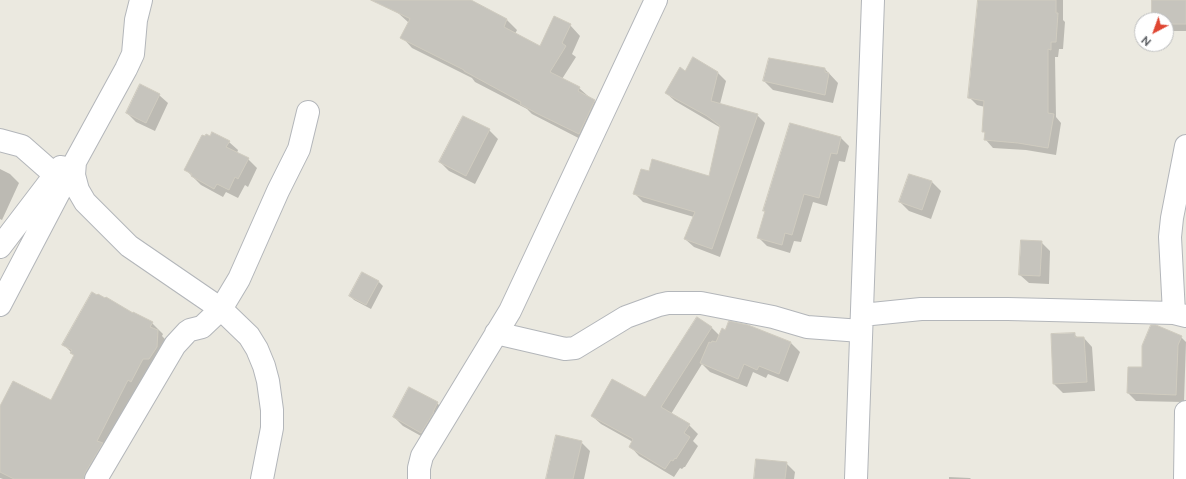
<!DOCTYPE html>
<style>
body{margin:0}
#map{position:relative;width:1186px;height:479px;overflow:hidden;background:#ebe9e0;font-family:Raleway,sans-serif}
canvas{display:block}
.north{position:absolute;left:1134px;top:12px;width:40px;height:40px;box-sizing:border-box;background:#fff;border:1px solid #bdbebf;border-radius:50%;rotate:221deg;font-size:11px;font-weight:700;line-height:16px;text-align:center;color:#595c60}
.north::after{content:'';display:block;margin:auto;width:14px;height:18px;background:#df4632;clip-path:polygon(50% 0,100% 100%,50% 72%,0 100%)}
</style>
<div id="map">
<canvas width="1186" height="479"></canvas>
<div class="north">N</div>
</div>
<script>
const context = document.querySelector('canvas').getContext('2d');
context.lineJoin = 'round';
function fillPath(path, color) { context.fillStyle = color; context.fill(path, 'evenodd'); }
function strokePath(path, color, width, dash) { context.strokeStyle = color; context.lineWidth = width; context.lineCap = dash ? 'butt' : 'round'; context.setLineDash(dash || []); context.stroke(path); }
fillPath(new Path2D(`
 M403,0h66l38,20 10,10 -2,4 25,14 30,-23 10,11 -8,18 4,3 -14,22 17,9 26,23 -15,33 -58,-30 -5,-5 -52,-27 -3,-4 -60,-30 -10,-11 7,-14 -12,-11z
 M979,0h84v20l2,2 -2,27h-4l-1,8h-3l1,60 5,6 -5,32 -30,-5 -33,-2 -7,-8v-6l-3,-3 2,-24 -8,-2 -8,-8z
 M1153,0h33v31h-20v-11h-13z
 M825,69l13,14 -5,20 -60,-13 -9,-9z
 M686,72l32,1 8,8 -6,23 37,11 8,8 -45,134 -26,-10 -9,-8 9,-22 -51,-15 -9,-9 15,-21 61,5 11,-49 -46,-27 -9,-8z
 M159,95l9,8 -13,28 -19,-9 -9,-9z
 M463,117l26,13 9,9 -23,45 -26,-13 -9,-9z
 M841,138l8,8 -4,16 -6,-1 -12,45 -14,-4 -12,40 -7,-1 -4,12 -23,-7 -9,-9 8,-25 -2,-1z
 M229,142l9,8 -1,3 11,6 9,9 -9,19 -3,-2 -7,13 -12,-6 -3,5 -22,-12 -15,-15z
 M0,169l10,5 9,9 -17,37 -2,-1z
 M909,175l23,7 9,9 -10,28 -22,-8 -9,-9z
 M1041,242l9,9 -1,33 -20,-1 -9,-8z
 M378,281l5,5 -12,23 -17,-9 -4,-4z
 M133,314l19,9 11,11 -1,2 7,7 -70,136h-96l-3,-1v-70l52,-6 23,-46 -11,-11z
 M747,326l44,17 9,9 -12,30 -20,-8 -2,4 -13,-6 -6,15 -37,-15 -8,-8 -31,50 18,11 9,9 -5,7 5,5 -13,21h-1l-2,2 -2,-1 -6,9 -35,-21 -8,-9 2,-5 -32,-18 -9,-8 53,-17 66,-72 9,9 6,-5z
 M1074,334l4,4h6l8,9 3,44 -32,2 -9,-9z
 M1181,337l5,5 -2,60 -48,-1 -8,-8 15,-25z
 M437,403l9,9 -16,29 -27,-15 -9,-9z
 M581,442l9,9 -6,28h-37z
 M786,463l9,9 -1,7h-39z
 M949,477l21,1 1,1h-22z`), '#0003');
const building = new Path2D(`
 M371,0h100l36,19 -3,8 36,19 14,-30 17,8 -9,19 4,3 -16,26 30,15 -2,4 17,9 -16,34 -43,-21 -16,-9 1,-2 -57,-31v-1l-64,-32 10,-19z
 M978,0h78v13h2l-2,29h-5v8l-3,-1v64l6,1 -6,34 -30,-5 -34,-3 1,-8h-3l2,-31 -16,-3z
 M1152,0h34v24h-20v-4h-14z
 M693,57l25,15 -7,29 47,13 -46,135 -28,-10 11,-27 -62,-18 8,-25 8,2 3,-12 57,17 11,-50 -13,-10 -42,-23 15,-26 5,4z
 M769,58l56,10v4l4,1 -4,22 -62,-14z
 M140,84l20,10 -14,29 -20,-10z
 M463,116l27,13 -24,47 -27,-14z
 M790,123l51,14 -4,17 -6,-1 -12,45 -15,-4 -12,41 -7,-2 -3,12 -25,-7 8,-27h-2z
 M212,132l18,9 -4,6 23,11 -11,21 -3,-2 -6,13 -12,-6 -3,5 -23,-13 1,-2 -8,-4 18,-35 3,1 1,-2 4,2z
 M909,174l23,7 -10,29 -23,-8z
 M1021,240l21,1 -2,35 -21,-1z
 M362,272l17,9 -13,24 -17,-9z
 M92,292l5,3 1,-1 7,4 1,-1 27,16v-1l20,10 -3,5 8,3 -1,17 -8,12h-6l-12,23 -3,-2 -31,61 6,2 -18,30 -1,6h-70l-14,-7v-66l13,-25 38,19 23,-45 -4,-2 2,-3 -10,-5z
 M697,317l15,10 -51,80 29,17 -6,9 6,4 -14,22 -1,-1 -2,3 -2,-1 -6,9 -36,-22 4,-8 -42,-23 21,-37 33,18z
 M729,321l19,4 43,17 -12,32 -20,-8 -2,4 -13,-6 -6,15 -38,-16 9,-21 2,1 1,-2 4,1 6,-14 3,2z
 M1151,325h5l26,11 -4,9 -2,50 -49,-2 1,-26h14v-21z
 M1075,333v4h9l3,45 -34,2 -2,-50z
 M409,387l29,15 -5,10h1l-13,21 -28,-16z
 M556,435l26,6 -9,38h-27z
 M756,459l31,3 -2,17h-31z`);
fillPath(building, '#c6c4bd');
strokePath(building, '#cfcbbf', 1);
const minor = new Path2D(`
 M0,140l22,6 33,29
 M75,162l-1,13 4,15 7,12 44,44 92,63 28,27 8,13 7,17 4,15 4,29v18l-10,51
 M0,247l61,-80
 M0,305l75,-143 51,-93 7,-15 3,-34 5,-20
 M1174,313l-4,-76 2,-19 14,-72
 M862,315l59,-6h87l166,4 12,3
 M496,333l69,16 10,-1 51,-31 33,-12 9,-2h33l72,14 34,10 54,4
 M96,479l79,-134 12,-13 3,-2 12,-3 19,-18 18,-30 39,-88 21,-42 9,-37
 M419,479v-11l3,-12 88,-145 146,-311
 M856,479l17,-479
 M1185,479l1,-67`);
strokePath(minor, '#b3b6ba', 24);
strokePath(minor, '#fff', 22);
</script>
